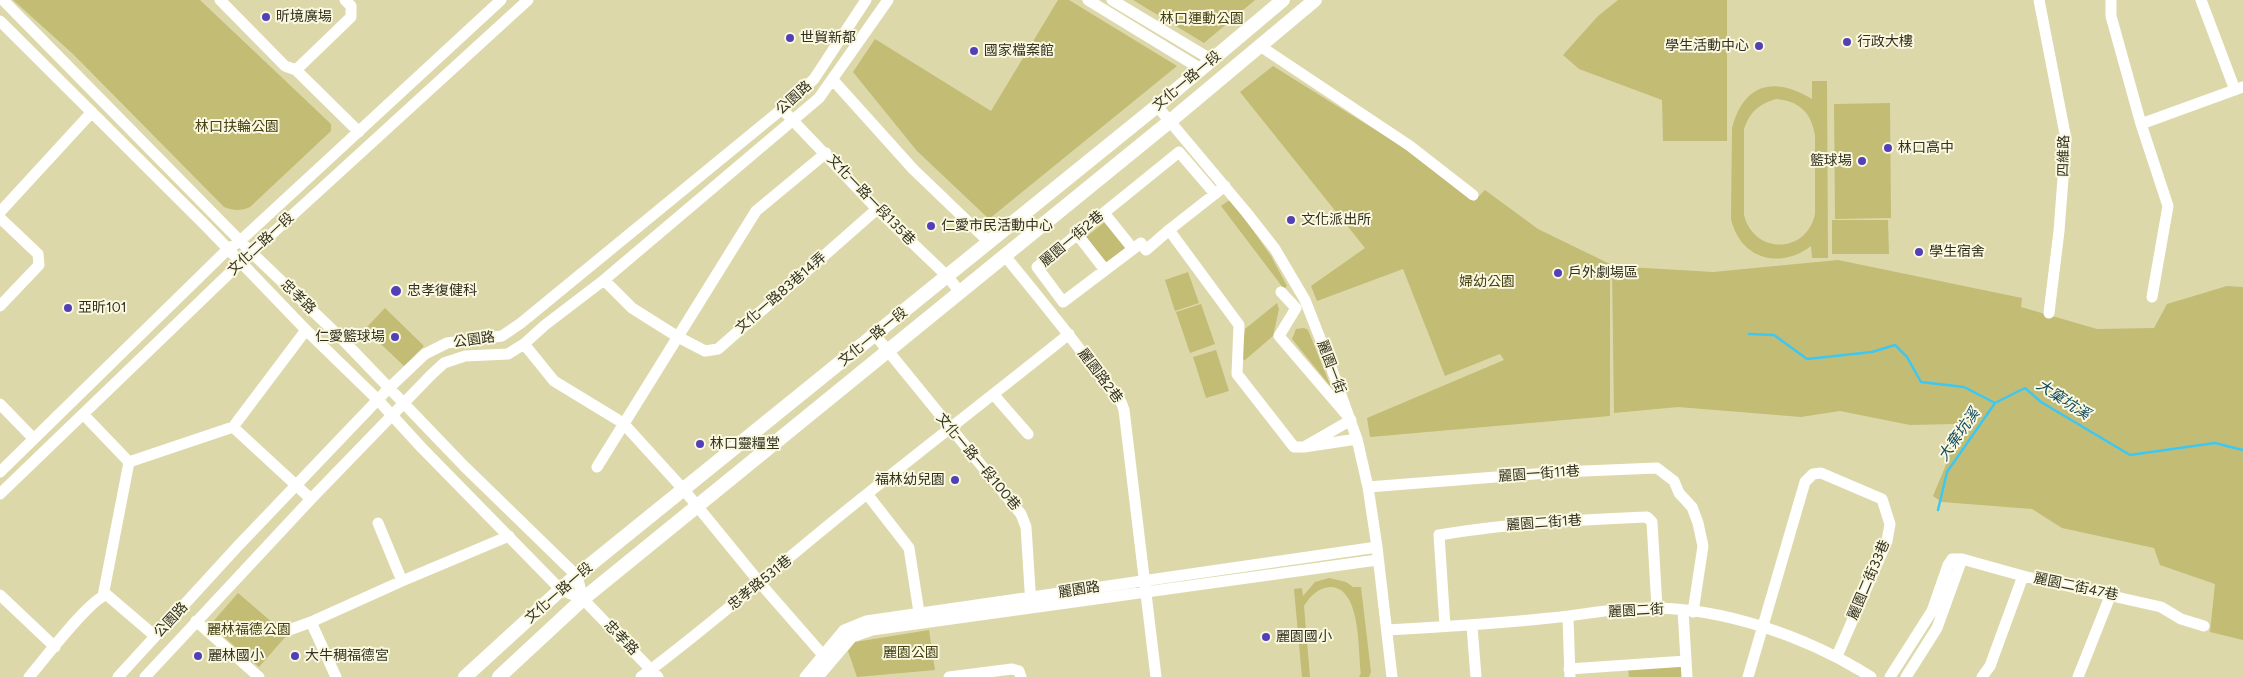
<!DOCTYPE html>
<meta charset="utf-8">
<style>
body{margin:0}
canvas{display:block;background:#dcd8a9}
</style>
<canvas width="2243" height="677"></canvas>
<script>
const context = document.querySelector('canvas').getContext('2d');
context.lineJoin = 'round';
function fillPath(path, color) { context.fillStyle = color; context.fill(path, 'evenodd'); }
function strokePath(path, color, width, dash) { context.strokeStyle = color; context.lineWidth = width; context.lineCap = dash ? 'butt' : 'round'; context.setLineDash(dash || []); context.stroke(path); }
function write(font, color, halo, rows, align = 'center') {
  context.font = font + ' Figtree,"Noto Sans TC",sans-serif'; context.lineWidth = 4; context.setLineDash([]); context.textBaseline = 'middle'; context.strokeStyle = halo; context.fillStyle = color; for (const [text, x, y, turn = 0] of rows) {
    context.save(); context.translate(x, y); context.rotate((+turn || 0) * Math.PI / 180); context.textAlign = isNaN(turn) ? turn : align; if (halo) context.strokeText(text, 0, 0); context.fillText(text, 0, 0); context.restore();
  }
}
fillPath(new Path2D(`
 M13,0h187l131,124v7l-81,76c-9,4 -16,4 -26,0l-151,-153z
 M1058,0h11l108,66 -188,153 -72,-68 -64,-79 22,-33 116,72z
 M1133,0h122l-51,43z
 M1618,0h109v141h-64l-1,-41 -83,-31 -16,-14 35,-39z
 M1273,66l128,80 73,55 11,-11 53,39 72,35v152l-240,21 -3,-19 137,-58 -4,-6 -55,22 -42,-107 -86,32 -6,-15 54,-38 -125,-156z
 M1812,81h15l1,177h-16l-1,-12c-31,24 -71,13 -80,-27l1,-91c12,-45 42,-52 80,-29zM1776,99c23,2 35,13 39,36v79c-8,40 -61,41 -71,1v-86c6,-17 15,-25 32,-30z
 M1890,103l1,115 -56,1 -1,-115z
 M1231,199l40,57 16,30 -3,3 -63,-83z
 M1832,220h56l1,34h-57z
 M1106,221l21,27 -19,16 -22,-27z
 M1838,260l184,38 -1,9 76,22 57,-1 13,-24 60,-18 16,1v353l-33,-8 5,-48 -55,-19 -6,-17 -92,-20 -30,-19 -90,-7 -9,-6 15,-36v-19l7,-17 -45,1 -70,-14 -39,6 -123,-10 -64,6 -2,-147 101,6z
 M1188,272l11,31 -24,8 -10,-31z
 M1277,303l2,6 -6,27 -28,24 -4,-1 4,-30z
 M1201,304l14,40 -25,9 -14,-41z
 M385,308l39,38 -20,20 -39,-37z
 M1304,328l4,2 23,57 -39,-48 4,-10z
 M1216,350l13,41 -23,7 -13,-41z
 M1329,578l17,4 7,5h8l10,85 -2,5h-10l2,-4c-3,-23 0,-83 -29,-86 -12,-1 -22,9 -28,19l6,71h-8l-8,-88 8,-1 1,8 12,-14z
 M238,593l49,42 -28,32 -49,-42z
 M929,630l6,40 -78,7 -9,-26 7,-9z
 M1681,666l1,11h-53l-1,-7z`), '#c3bc75');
strokePath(new Path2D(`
 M1749,334l25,1 33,24 65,-7 23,-7 12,12 14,25 43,5 31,16 30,-15 16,14 89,53 85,-12 28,7
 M1938,510l9,-38 48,-69`), '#3cc8f3', 2.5);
strokePath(new Path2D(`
 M3,0l248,252 91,87 122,127 113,110 6,23
 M220,0l65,66 11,4 63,62
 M1088,0l113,69
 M1112,0l100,60
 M2039,0l27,139 -7,92 -10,82
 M2111,0v16l30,108 27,82 -16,91
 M2201,0l34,90
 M0,21l206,205 100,104 72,70 43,47 140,143 22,9 75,78
 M1260,46l150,100 63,49
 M296,70l55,-53v-11l-6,-6
 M833,80l80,89 76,73
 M1157,106l89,106 29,37 30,51 22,56 30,83 11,48 9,60 15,130
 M782,109l95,100 70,67 13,16
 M2141,124l102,-37
 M1215,194l-36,-42 -142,115 26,35 78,-59 5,7 23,-20 56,-44
 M0,212l92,-100
 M1104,213l29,36
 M0,218l38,36 1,11 -39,41
 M1169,230l70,95 -2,49 57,73h10
 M1077,234l28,36
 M1005,256c32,39 65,79 95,120 9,12 20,19 24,34l32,267
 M604,280l28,28 46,29 27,14 13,-2 159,-140
 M1281,292l15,16 -17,28 72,84 -47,27 53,-8
 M875,335l146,179 5,13 5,78
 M524,344l30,37 69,42 61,67 76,93 62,71
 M994,395l34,39
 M0,404l34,35
 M83,414l46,48 -26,134
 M233,427l78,72
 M129,462l104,-35 73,-97
 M597,467l159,-256 70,-58
 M0,472l228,-223 12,-8 261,-241
 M1368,487l192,-15 97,-4 17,13 5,12 13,14 6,16 5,23 -10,66
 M0,494l240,-231 288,-263
 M867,494l42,54 11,71
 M378,523l24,58
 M0,595l55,52
 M1683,610l4,67
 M1568,617l2,60
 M196,621l63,56
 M311,622l25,55
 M1445,626l-6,-91c69,-12 139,-15 208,-18l5,5 5,86
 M1472,626l4,51
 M289,630l22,-8 91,-41 107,-45
 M1387,630c55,-3 109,-6 163,-12 32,-3 64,-10 95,-10 76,-2 163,29 226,69
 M1569,669l117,-8
 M29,677c14,-16 62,-80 78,-82l48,41
 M118,677l119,-130 151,-158 37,-35 22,-11 55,-7 19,-13 261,-214 32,-30 52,-79
 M145,677l166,-178 120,-124 13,-12 21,-7 43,-2 16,-10 21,-19 59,-45 215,-182 69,-98
 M641,677c78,-58 150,-123 226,-183 67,-54 135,-106 202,-160
 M805,677l39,-47 22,-9 511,-74
 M818,677l34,-40 20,-7 505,-70
 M949,677l63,-8 7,2 2,6
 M1748,677l57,-195 8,-8 8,-1 61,26 8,25 -3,17 -50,115
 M1890,677l42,-66 16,-46 4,-6h10l61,17
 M1906,677l31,-49 25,-69
 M1982,677l8,-11 33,-90 138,31 20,12 23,7
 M2078,677l33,-83`), '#fff', 11);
strokePath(new Path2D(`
 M465,677l105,-96 587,-475 126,-106
 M499,677l84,-78 586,-477 146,-122`), '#fff', 14);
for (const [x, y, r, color] of [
 [266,17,5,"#5140b7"],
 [790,38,5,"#5140b7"],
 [1847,42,5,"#5140b7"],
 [1759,46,5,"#5140b7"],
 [974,51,5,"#5140b7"],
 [1888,148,5,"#5140b7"],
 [1862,161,5,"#5140b7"],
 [1291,220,5,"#5140b7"],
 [931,226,5,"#5140b7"],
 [1919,252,5,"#5140b7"],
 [1558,273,5,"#5140b7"],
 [396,291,6,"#5140b7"],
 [68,308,5,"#5140b7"],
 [395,337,5,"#5140b7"],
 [700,444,5,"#5140b7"],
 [955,480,5,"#5140b7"],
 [1266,637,5,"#5140b7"],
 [198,656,5,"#5140b7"],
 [295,656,5,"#5140b7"]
]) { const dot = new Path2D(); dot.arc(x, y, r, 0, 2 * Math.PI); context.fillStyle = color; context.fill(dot); strokePath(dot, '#faf8e0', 2); }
write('14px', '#33311e', '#faf8e0', [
 ["昕境廣場",276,17],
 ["世貿新都",800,38],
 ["行政大樓",1857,42],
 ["學生活動中心",1749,46,"right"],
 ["國家檔案館",984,51],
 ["林口高中",1898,148],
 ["籃球場",1852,161,"right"],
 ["文化派出所",1301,220],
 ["仁愛市民活動中心",941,226],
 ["學生宿舍",1929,252],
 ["戶外劇場區",1568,273],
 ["忠孝復健科",407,291],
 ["亞昕101",78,308],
 ["仁愛籃球場",385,337,"right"],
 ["林口靈糧堂",710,444],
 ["福林幼兒園",945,480,"right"],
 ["麗園國小",1276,637],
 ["麗林國小",208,656],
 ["大牛稠福德宮",305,656]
], 'left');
write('14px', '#444012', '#faf8e0', [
 ["林口運動公園",1202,19],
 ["林口扶輪公園",237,127],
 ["婦幼公園",1487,282],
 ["麗林福德公園",249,630],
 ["麗園公園",911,653]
]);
write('14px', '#33311e', '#faf8e0', [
 ["文化一路一段",1187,81,-40],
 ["公園路",794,98,-42],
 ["四維路",2064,156,-89],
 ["文化一路一段135巷",871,200,46],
 ["麗園一街2巷",1072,239,-40],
 ["文化二路一段",261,244,-43],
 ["文化一路83巷14弄",781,293,-41],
 ["忠孝路",298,297,44],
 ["文化一路一段",873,337,-39],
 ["公園路",474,340,-8],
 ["麗園一街",1331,367,69],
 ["麗園路2巷",1100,376,53],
 ["文化一路一段100巷",978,462,50],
 ["麗園一街11巷",1539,474,-4],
 ["麗園二街1巷",1544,523,-4],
 ["麗園二街33巷",1869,580,-67],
 ["忠孝路531巷",760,583,-39],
 ["麗園二街47巷",2076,587,12],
 ["麗園路",1079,590,-9],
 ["文化一路一段",559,593,-41],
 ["麗園二街",1636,611,-3],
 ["公園路",171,620,-47],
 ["忠孝路",621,638,46]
]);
write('italic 15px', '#114b5d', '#faf8e0', [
 ["大窠坑溪",2063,400,33],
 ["大棄坑溪",1959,435,-55]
]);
</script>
